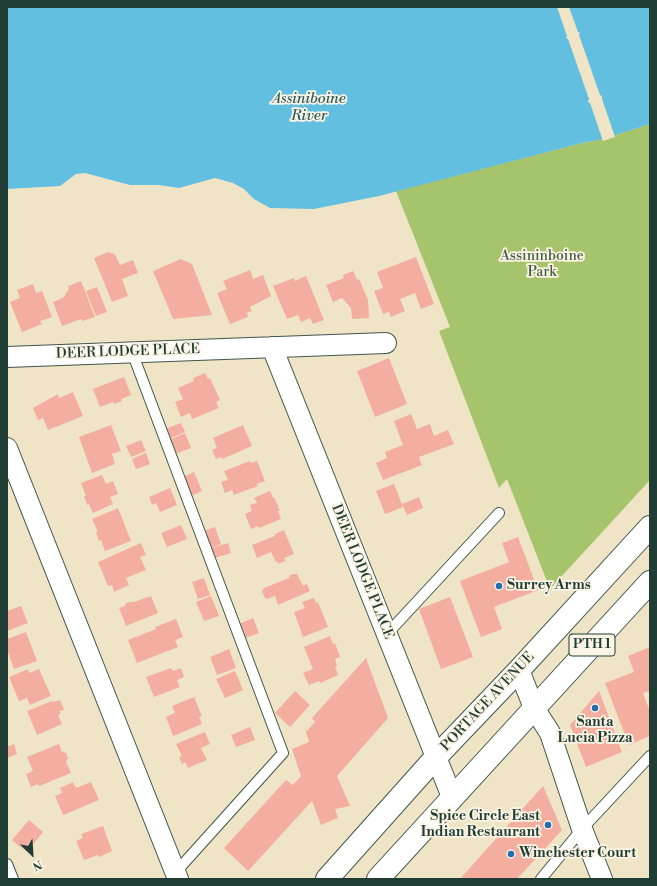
<!DOCTYPE html>
<style>
body{margin:0}
#map{position:relative;width:657px;height:886px;overflow:hidden;background:#f0e4c6;font-family:"Libre Bodoni",serif}
canvas{display:block}
.frame{position:absolute;inset:0;border:8px solid #1f3d34;pointer-events:none}
.north{position:absolute;left:12px;top:834px;width:40px;height:40px;-webkit-text-stroke:3px #fcf5e5;paint-order:stroke;rotate:155deg;font-size:11px;font-weight:700;line-height:16px;text-align:center;color:#1f3d34}
.north::after{content:'';display:block;margin:auto;width:14px;height:18px;background:#1f3d34;clip-path:polygon(50% 0,100% 100%,50% 72%,0 100%)}
</style>
<div id="map">
<canvas width="657" height="886"></canvas>
<div class="frame"></div>
<div class="north">N</div>
</div>
<script>
const context = document.querySelector('canvas').getContext('2d');
context.lineJoin = 'round';
function fillPath(path, color) { context.fillStyle = color; context.fill(path, 'evenodd'); }
function strokePath(path, color, width, dash) { context.strokeStyle = color; context.lineWidth = width; context.lineCap = dash ? 'butt' : 'round'; context.setLineDash(dash || []); context.stroke(path); }
function write(font, color, halo, rows, align = 'center') {
  context.font = font + ' "Libre Bodoni",serif'; context.lineWidth = 3.5; context.setLineDash([]); context.textBaseline = 'middle'; context.strokeStyle = halo; context.fillStyle = color; for (const [text, x, y, turn = 0] of rows) {
    context.save(); context.translate(x, y); context.rotate((+turn || 0) * Math.PI / 180); context.textAlign = isNaN(turn) ? turn : align; if (halo) context.strokeText(text, 0, 0); context.fillText(text, 0, 0); context.restore();
  }
}
fillPath(new Path2D(`
 M650,124v356l-100,109 -43,-110 -8,9 -60,-157 11,-4 -54,-136 186,-48 21,-4z`), '#a6c46b');
fillPath(new Path2D(`
 M7,7h643v117l-47,15 -21,4 -203,53 -65,13 -44,-1 -16,-9 -10,-10 -11,-6 -18,-5 -36,10 -20,-3h-29l-45,-12 -9,1 -16,12 -53,3z`), '#62bfe0');
fillPath(new Path2D(`
 M557,7h12l9,25 2,1 -1,2 21,60 2,1v3l13,38 -12,4 -13,-38 -2,-1 1,-3 -21,-60 -2,-1 1,-2z`), '#f0e4c6');
fillPath(new Path2D(`
 M108,252l7,2 5,11 13,-5 5,13 -16,6 6,17 -16,6 -18,-44z
 M416,257l18,47 -13,5 -6,-16 -15,6 5,12 -14,6 -2,-5 -6,2 -9,-23 9,-3 -6,-16z
 M181,259l11,5 20,51 -39,4 -20,-48z
 M250,270l3,9 10,-4 8,21 -21,11 2,4 -5,2 1,4 -18,7 -13,-31 10,-4 -4,-8z
 M353,271l4,9 2,-1 9,21 1,18 -17,1 -1,-11 -9,-10 -9,4 -7,-17 18,-7 -1,-3z
 M306,276l18,44 -11,4 -3,-6 -9,4 -3,-7 -11,4 -14,-33 21,-8 1,3z
 M81,281l14,36 -13,4 -1,-2 -19,7 -9,-24 10,-4 6,-9 -1,-3z
 M33,284l3,9 6,-2 10,26 -12,4 2,3 -20,8 -12,-30 10,-4 -3,-8z
 M97,287l10,25 -11,4 -10,-25z
 M389,358l18,46 -32,13 -18,-46z
 M205,373l3,6 2,-1 10,22 -4,2 3,6 -27,11 -2,-6 -9,4 -6,-15 8,-3 -5,-11 16,-7 -1,-3z
 M124,377l7,18 -10,4 1,2 -8,3 -1,-2 -13,5 -7,-18z
 M73,392l10,24 -35,14 -5,-12 -5,2 -5,-12 25,-14 1,4z
 M411,414l6,15 13,-5 4,12 14,-6 6,14 -35,13 3,8 -39,15 -7,-17 11,-5 -2,-6 18,-7 -9,-24z
 M181,423l4,9 -16,7 -4,-10z
 M111,425l10,26 -9,3 3,10 -23,9 -13,-36z
 M243,425l9,21 -30,13 -1,-2 -5,2 -4,-9 5,-2 -4,-10z
 M185,433l6,15 -16,6 -6,-14z
 M141,440l5,11 -15,6 -5,-11z
 M146,453l4,11 -14,5 -4,-10z
 M250,461l1,2 6,-2 8,20 -8,3 1,2 -24,9 -2,-5 -7,3 -4,-11 7,-2 -4,-9z
 M194,472l8,19 -13,6 -8,-19z
 M102,475l4,9 7,-3 5,13 -8,3 3,7 -20,9 -4,-9 -2,1 -3,-9h2l-5,-13z
 M394,484l9,23 -18,7 -9,-23z
 M170,488l7,17 -17,7 -4,-9 -4,2 -3,-8z
 M270,491l3,7 1,-1 6,14h-2l3,8 -22,9 -1,-2 -7,3 -6,-15 7,-3 -2,-6 7,-2 -3,-5z
 M419,497l4,11 -16,7 -5,-11z
 M118,508l13,33 -26,10 -4,-11 -2,1 -3,-9h2l-6,-13z
 M181,525l6,14 -20,8 -6,-14z
 M215,527l6,17 -12,5 -7,-17z
 M284,530l10,24 -10,4 1,3 -7,3v-2h-2l-5,-10 -14,6 -5,-13 23,-9v-2z
 M518,537l20,53 -44,17 8,22 -21,8 -21,-56 49,-19 -7,-19z
 M141,543l5,12 -6,2 6,13 -20,8 3,7 -15,7 -2,-7 -4,1 -10,-24z
 M228,543l3,10 -16,5 -3,-10z
 M294,574h3l6,12 4,-2 3,7 -32,14 -3,-9 -8,3 -2,-1 -3,-7 2,-3 25,-10 1,-3z
 M204,578l6,17 -12,4 -6,-17z
 M151,596l7,17 -32,13 -7,-18 6,-2 1,-3 5,-1h3z
 M211,596l8,20 -15,5 -8,-19z
 M450,597l23,60 -32,12 -22,-60z
 M314,598l2,5 2,-1 10,25 -25,10 -9,-25 11,-4 -3,-6z
 M21,606l7,17 -21,8v-20z
 M253,618l6,15 -14,5 -6,-14z
 M176,619l7,18 -8,3 3,7 -41,16 -9,-23 28,-11 -1,-2z
 M26,632l11,29 -23,8 -7,-20v-10z
 M330,636l3,8 2,-1 5,14 -5,2 2,7 -2,1 3,8 -18,8 -1,-2 -10,4 -6,-12 10,-4 -9,-22z
 M650,647v44l-7,2 7,19v24l-21,9 -24,-62 29,-11 -6,-16z
 M229,649l7,19 -19,7 -7,-18z
 M366,658l22,60 -51,58 13,30 -15,3 3,9 -17,7 -9,-24 -64,70 -24,-23 62,-68 7,5 8,-9 -9,-27 17,-7 -3,-10 9,-10 -3,-4z
 M171,668l2,3 8,-3 3,9 -7,3 3,7 -26,10 -8,-20z
 M28,669l1,4 10,-4 12,27 -21,9 -3,-7 -8,3 -10,-24z
 M235,671l8,19 -18,8 -9,-19z
 M295,691l15,14 -20,22 -15,-14z
 M599,691l23,61 -36,15 -16,-42z
 M194,697l8,19 -3,1 3,7 -29,12 -7,-19 9,-4 -3,-7z
 M60,700l4,10 -5,1 2,3 -3,1 4,9 -25,11 -10,-24 25,-10 1,1z
 M250,727l5,13 -19,7 -5,-12z
 M205,732l5,12 -9,4 6,12 -19,8 -3,-6 -3,2 -3,-7 3,-1 -6,-12z
 M14,744l3,10 -10,4v-11z
 M59,744l3,8 4,1 2,5 -2,4 5,11 -32,13 -1,-2 -7,3 -5,-13 7,-3 -6,-14z
 M73,782l3,6 15,-6 8,18 -36,15 -8,-19 7,-3 -2,-5z
 M543,786l19,44 -45,49h-57z
 M29,820l14,12 -16,20 -15,-12z
 M103,826l9,25 -13,6 -1,-2 -14,5 -8,-19 7,-3 -2,-4z`), '#f3ae9f');
const lane = new Path2D(`
 M132,352l151,401 -108,120
 M387,634l112,-121
 M7,864l6,15
 M541,879l41,-50 68,-73`);
const street = new Path2D(`
 M272,347l180,450
 M7,357l379,-14
 M7,448l171,431
 M519,670l15,38 16,25 32,96 20,50`);
const highway = new Path2D(`
 M327,879l109,-122 83,-87 131,-143
 M378,879l272,-297`);
strokePath(lane, '#3e564a', 12);
strokePath(street, '#3e564a', 22);
strokePath(highway, '#3e564a', 24);
strokePath(lane, '#fff', 10);
strokePath(street, '#fff', 20);
strokePath(highway, '#fff', 22);
for (const [x, y, r, color] of [
 [499,586,4,"#1f6fb2"],
 [595,708,4,"#1f6fb2"],
 [548,825,4,"#1f6fb2"],
 [511,854,4,"#1f6fb2"]
]) { const dot = new Path2D(); dot.arc(x, y, r, 0, 2 * Math.PI); context.fillStyle = color; context.fill(dot); strokePath(dot, '#fcf5e5', 1.5); }
for (const [x, y, w] of [
 [592,645,46]
]) { const box = new Path2D(); box.roundRect(x - w / 2, y - 11, w, 22, 3); context.fillStyle = '#fcf5e5'; context.fill(box); strokePath(box, '#1f3d34', 1); }
write('bold 13px', '#1f3d34', null, [
 ["PTH 1",592,645]
]);
write('14px', '#415f42', '#fcf5e5', [
 ["Assininboine",542,257],
 ["Park",542,273]
]);
write('14px', '#1f3d34', '#fcf5e5', [
 ["DEER LODGE PLACE",128,352,-2],
 ["DEER LODGE PLACE",362,572,68],
 ["PORTAGE AVENUE",488,702,-47]
]);
write('bold 14px', '#1f3d34', '#fcf5e5', [
 ["Surrey Arms",507,586],
 ["Santa",595,723,"center"],
 ["Lucia Pizza",595,739,"center"],
 ["Spice Circle East",540,817,"right"],
 ["Indian Restaurant",540,833,"right"],
 ["Winchester Court",519,854]
], 'left');
write('italic 15px', '#305e5f', '#fcf5e5', [
 ["Assiniboine",309,99],
 ["River",309,116]
]);
</script>
